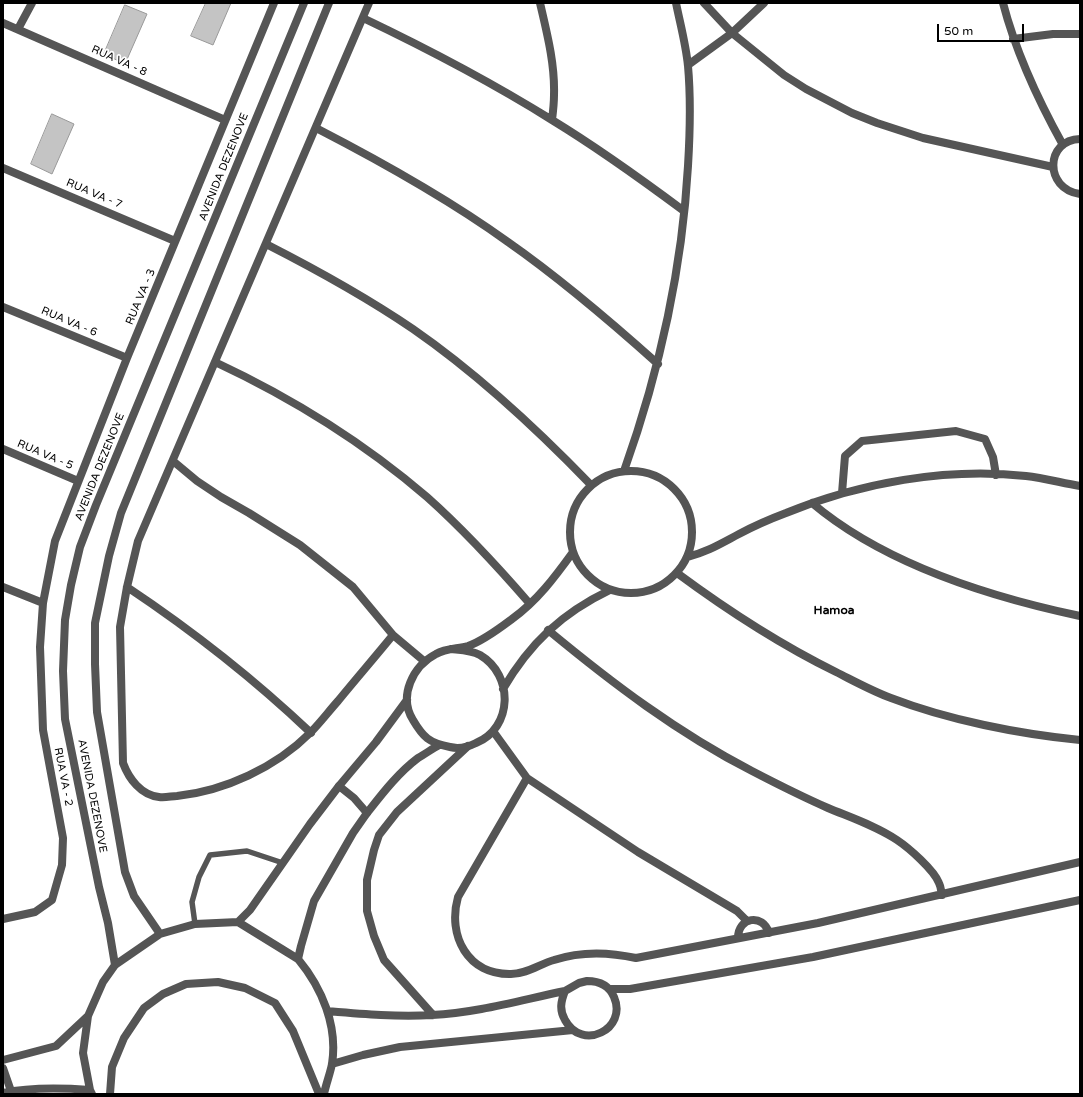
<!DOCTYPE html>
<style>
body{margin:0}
#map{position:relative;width:1083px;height:1097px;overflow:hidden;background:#fff;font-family:"Varela Round",sans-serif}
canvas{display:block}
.frame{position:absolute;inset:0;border:4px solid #000;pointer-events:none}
.scale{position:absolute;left:937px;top:24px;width:87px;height:18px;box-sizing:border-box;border:2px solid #000;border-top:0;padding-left:5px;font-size:12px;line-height:14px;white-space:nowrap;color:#000;-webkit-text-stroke:3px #fff;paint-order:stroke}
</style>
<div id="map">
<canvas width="1083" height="1097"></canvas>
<div class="frame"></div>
<div class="scale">50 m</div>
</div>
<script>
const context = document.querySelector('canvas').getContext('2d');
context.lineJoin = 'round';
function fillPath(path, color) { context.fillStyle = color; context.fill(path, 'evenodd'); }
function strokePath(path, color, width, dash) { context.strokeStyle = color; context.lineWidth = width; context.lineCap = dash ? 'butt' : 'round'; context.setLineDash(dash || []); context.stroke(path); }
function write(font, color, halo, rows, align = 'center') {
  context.font = font + ' "Varela Round",sans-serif'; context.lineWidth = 3.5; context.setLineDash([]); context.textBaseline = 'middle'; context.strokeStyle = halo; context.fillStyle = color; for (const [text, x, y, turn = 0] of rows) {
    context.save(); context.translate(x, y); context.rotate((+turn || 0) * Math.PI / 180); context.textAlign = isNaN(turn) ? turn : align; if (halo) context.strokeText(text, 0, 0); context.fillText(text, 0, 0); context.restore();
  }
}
const building = new Path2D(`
 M206,3h25l-18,42 -22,-9z
 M125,5l22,9 -22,50 -21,-10z
 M52,114l22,10 -22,50 -21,-10z`);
fillPath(building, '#c4c4c4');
strokePath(building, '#999', 1);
strokePath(new Path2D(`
 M195,924l-3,-22 7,-25 11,-22 37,-4 36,12`), '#555', 5.5);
strokePath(new Path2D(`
 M369,3l-231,538 -11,46 -7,40 3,136c6,16 18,32 36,34 6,1 13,-1 18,-1 48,-5 99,-29 133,-63 10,-10 19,-22 28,-32 18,-22 37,-44 55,-66
 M540,3c7,30 15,61 14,92 0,8 -1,17 -2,25
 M704,3l28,30 52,42 22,14 46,24 25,10 46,15 130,29
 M1003,3c13,50 35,97 60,142
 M363,18c65,31 128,64 189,102 46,28 89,59 132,91
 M3,23l222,97
 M18,29l14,-26
 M1013,39l40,-5h27
 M688,65l44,-32 32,-30
 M316,128c66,34 131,70 192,114 53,37 102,79 150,122
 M1080,139c-35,1 -36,50 0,55
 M3,168l172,73
 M266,244c51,26 100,53 147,85 65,45 123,99 178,156
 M3,307l124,51
 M215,362c77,36 148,80 212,135 37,33 71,70 103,107
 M3,449l75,32
 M173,461l24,20 24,16 28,16 51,32 53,42 40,48 31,26
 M624,471c36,-101 58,-199 64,-305 2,-33 3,-67 0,-100 -2,-21 -8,-43 -12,-63
 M570 532a61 61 0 1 1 122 0a61 61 0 1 1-122 0Z
 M842,493l3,-37 17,-15 94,-10 29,8 8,18 3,18
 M812,503c71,60 178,94 268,113
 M687,557c20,-5 33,-13 52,-23 15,-8 31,-15 47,-21 73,-30 161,-46 240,-37 18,2 36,7 54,10
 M677,573c50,37 102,71 159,99 18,9 36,19 55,26 57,22 128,36 189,42
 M3,587l40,16
 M127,587c66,44 126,91 184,146
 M548,630c64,53 130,103 204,141 25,13 51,26 76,37 24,10 48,18 69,32 12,8 37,30 42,43 2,4 2,8 3,12
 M451,649c10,1 20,1 29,6 34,20 33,73 -4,88 -8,4 -18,6 -26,4 -21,-4 -27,-10 -37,-27 -15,-24 0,-54 23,-66 10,-6 22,-5 32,-8 15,-5 32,-18 44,-27 25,-18 43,-42 61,-67
 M503,689c27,-46 59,-76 107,-99
 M493,731l34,47 111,74 99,59 10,10
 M527,778l-69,119c-11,39 10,78 53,77 16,0 29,-10 43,-14 27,-9 55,-8 82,-2l182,-35 262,-61
 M339,786l37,-44 31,-42
 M367,813c15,-19 31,-40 51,-55 7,-4 14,-9 21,-13
 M3,919l32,-7 17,-12 10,-35 1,-27 -20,-108 -3,-83 3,-44 12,-62 72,-183 147,-355
 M738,938c0,-21 25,-25 31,-5`), '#555', 8);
strokePath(new Path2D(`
 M238,922l12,-12 60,-86 29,-38 15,12 13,15 -14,20 -39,68 -13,45 -3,13
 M160,934l-26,-38 -9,-24 -28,-160 -2,-48v-41l14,-67 12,-43 208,-510
 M115,965l-7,-42 -9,-36 -34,-168 -2,-48 2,-51 6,-35 9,-38 16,-42 208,-502
 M587,981c11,0 22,4 27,16 14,32 -32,55 -49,23 -6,-10 -4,-19 0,-29l14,-8z
 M609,989h21l183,-32 267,-57
 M328,1011c35,3 69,6 104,4 45,-2 89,-15 133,-24
 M433,1015l-49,-55 -10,-24 -7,-25v-31l7,-30 5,-15 18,-23 71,-66
 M3,1060l53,-14 32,-30
 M332,1064l31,-9 37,-8 173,-17
 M3,1068l8,23
 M3,1093c28,-6 59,-5 87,-3
 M92,1094l-2,-4 -7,-37 5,-37 15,-34 12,-17 45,-31 35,-10 43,-2 60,37c24,29 40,67 34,105 -2,10 -6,20 -8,30
 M110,1094l2,-27 12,-29 20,-30 19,-14 23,-10 32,-2 27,6 30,15 18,28 26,63`), '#555', 8);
write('11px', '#000', '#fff', [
 ["RUA VA - 8",119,61,24],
 ["AVENIDA DEZENOVE",224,167,-68],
 ["RUA VA - 7",94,194,23],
 ["RUA VA - 3",141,297,-67],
 ["RUA VA - 6",69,322,23],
 ["RUA VA - 5",45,455,23],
 ["AVENIDA DEZENOVE",100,467,-68],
 ["RUA VA - 2",63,777,79],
 ["AVENIDA DEZENOVE",92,796,79]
]);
write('bold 12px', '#000', '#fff', [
 ["Hamoa",834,611]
]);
</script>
